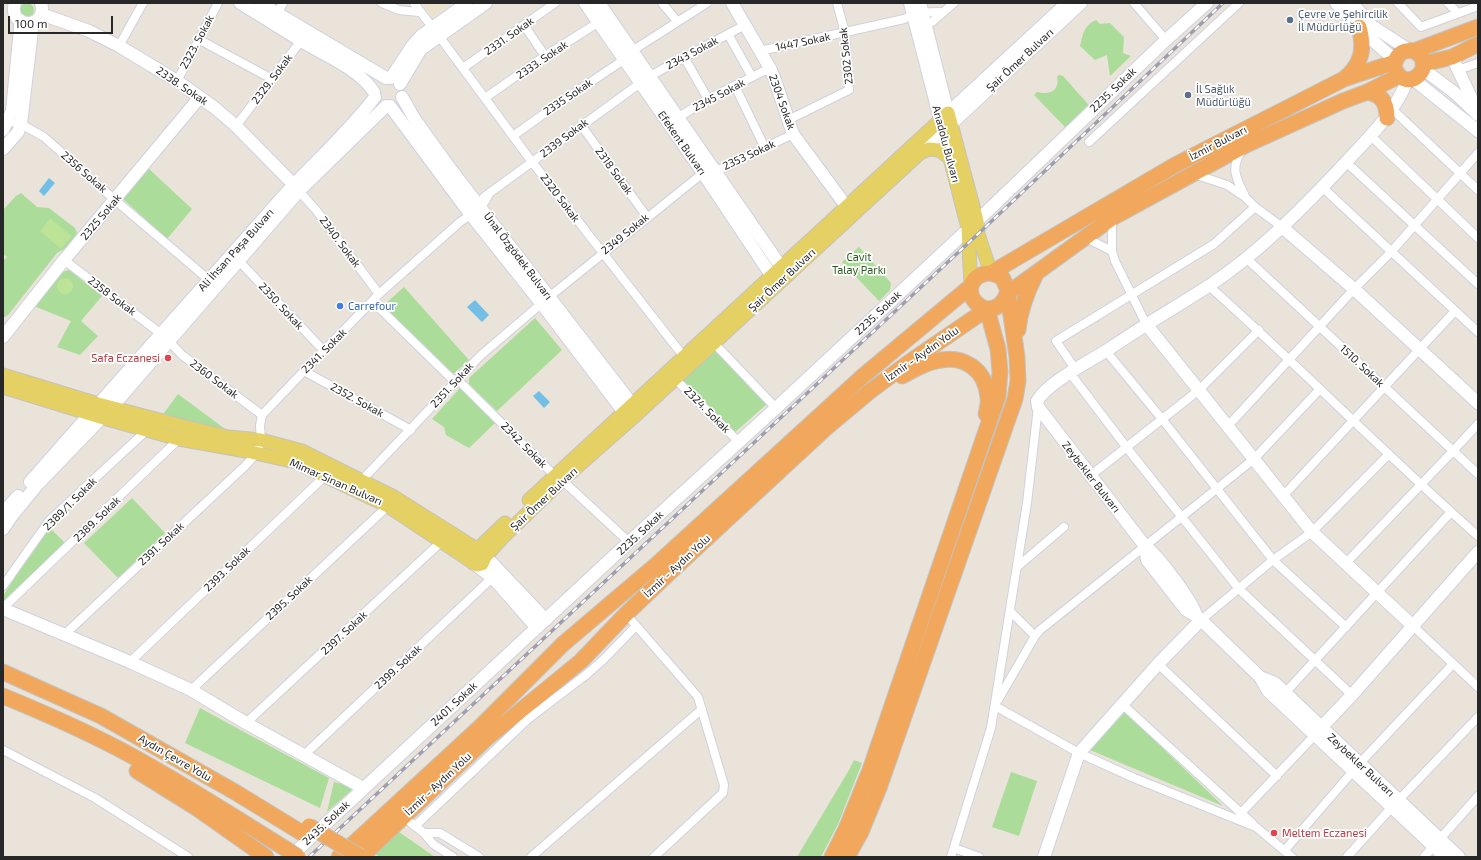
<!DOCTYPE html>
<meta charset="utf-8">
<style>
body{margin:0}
#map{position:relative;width:1481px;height:860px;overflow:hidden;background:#e9e3da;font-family:"Exo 2",sans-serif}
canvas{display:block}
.frame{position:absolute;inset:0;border:4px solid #272727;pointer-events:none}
.scale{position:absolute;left:8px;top:16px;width:105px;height:18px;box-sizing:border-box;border:2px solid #272727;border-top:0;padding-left:5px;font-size:12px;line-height:14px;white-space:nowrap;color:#272727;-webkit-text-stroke:3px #fff;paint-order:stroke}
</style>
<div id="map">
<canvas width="1481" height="860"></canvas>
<div class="frame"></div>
<div class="scale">100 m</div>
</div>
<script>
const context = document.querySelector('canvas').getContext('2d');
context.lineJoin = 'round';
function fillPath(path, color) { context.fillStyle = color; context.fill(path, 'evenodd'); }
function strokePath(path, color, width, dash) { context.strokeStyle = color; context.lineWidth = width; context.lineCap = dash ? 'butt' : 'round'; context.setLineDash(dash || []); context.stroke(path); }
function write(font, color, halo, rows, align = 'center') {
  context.font = font + ' "Exo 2",sans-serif'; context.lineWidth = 3.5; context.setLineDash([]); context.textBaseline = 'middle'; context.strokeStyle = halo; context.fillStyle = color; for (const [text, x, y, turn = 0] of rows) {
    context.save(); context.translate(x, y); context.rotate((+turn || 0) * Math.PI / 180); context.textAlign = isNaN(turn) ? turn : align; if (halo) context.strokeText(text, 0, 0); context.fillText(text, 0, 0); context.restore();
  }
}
fillPath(new Path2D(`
 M423,3h28l-19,14z`), '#eae2ca');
fillPath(new Path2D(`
 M20 10a7 7 0 1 1 14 0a7 7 0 1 1-14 0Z
 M1096,20l4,4 10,-1 14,14 -1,16 8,3 -21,20 -3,-21 -12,5 -15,-14c3,-12 4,-21 16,-26z
 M1060,75l3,1 25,28v3l-20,19 -3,1 -31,-32 3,-3c13,3 23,-1 20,-16z
 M147,167l45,42 -25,30 -45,-41z
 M21,193l16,14 12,1 26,20 2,5 -11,15 -9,5 -49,62 -5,3v-57l4,-4 -4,-3v-44l13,-14z
 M859,247l32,36 -1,7 -11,11 -37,-39z
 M69,270l33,26 -21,25 17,15 -18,19 -23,-8 14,-26 -37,-15 28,-34z
 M404,287l65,73 -18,16 -69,-69z
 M535,318l27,32 -65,61 -28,-27v-6z
 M717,349l51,54 -35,31 -51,-53z
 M460,388l35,35 -26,25 -23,-13 -2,-8 -12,-8z
 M178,394l47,35 -1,2 -63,-14z
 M132,498l33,35 -47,45 -34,-35z
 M48,526l17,17 -62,61v-8z
 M200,708l129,70 -9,30 -135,-65z
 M1125,712l98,94 -133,-56z
 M854,760l8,3 -24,61 -17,33h-24l52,-87z
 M1011,772l26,9 -18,55 -27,-9z
 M334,782l21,5 -28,25z
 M399,832l36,25h-55l-7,-4z`), '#abdc99');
fillPath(new Path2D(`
 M50,218l22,18 -11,13 -21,-18z
 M57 286a8 8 0 1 1 16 0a8 8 0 1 1-16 0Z`), '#bce396');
fillPath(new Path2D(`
 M49,178l6,5 -11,13 -5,-5z
 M475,300l14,15 -7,7 -15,-15z
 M539,391l11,11 -6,6 -11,-12z`), '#73bee4');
const street = new Path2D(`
 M382,3l17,7 20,2
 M414,3l18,24
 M662,3l15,18
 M1134,3l32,37
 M1398,3l23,24 57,-21
 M1448,3l10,10
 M277,14l6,-11
 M920,24l12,-2 22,-19
 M524,25l21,31
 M728,34l24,43
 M439,36l93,126 152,195
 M198,39l74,40
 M119,46l24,-43
 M632,51l75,-48
 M760,51l144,-32c13,-7 24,-7 38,-7
 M684,57l24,42
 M463,68l92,-65
 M1458,70l20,-7
 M177,81l41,-78
 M735,86l30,62
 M485,98l60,-42 54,-34
 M1392,109l86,81
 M674,120l34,-21 62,-31
 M788,120l61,-30 -4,-57 -8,-30
 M8,121l13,3 23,13 71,63 94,80
 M581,125l66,92
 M236,126l67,-88
 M513,136l39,-28 73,-49
 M1371,136l107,102
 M1089,142l150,-139
 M1242,150c-12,18 -6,28 3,46
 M1346,162l132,122
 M1194,174l33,11 18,12 10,10 27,20
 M1322,187l156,145
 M299,191l17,19 63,84
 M484,197l166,-121 95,-51
 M1112,218v33l3,10 31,63
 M1084,237l28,14
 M1246,258l232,216
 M64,260l96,73
 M239,261l85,90
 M1209,286c91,81 177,169 269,250
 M372,301l83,81
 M168,340l14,15 80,60
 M714,343l62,65
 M1106,351l56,68 111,141 73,67
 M1076,370l-20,-29 158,-97 41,-37
 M304,371l107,59
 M1070,373l57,75 112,141 113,106
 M457,379l97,96 8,5 67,62
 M675,379l64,63
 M1228,426l126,-137 37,-37 87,-99
 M1090,476l109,-86 60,-60
 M361,481l119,-125 69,-59 154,-124 10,-4h8l72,-35
 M1283,496l172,-185
 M1346,563l107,-112 25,-27
 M1017,567l47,-40
 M3,586l46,-65 98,-91
 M3,608l178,-171
 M1010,611l25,25
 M626,614l72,83 26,88 -1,8 -69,64
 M1201,620l72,-60 39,-28 77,-78
 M1413,626l65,61
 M64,635l181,-169 12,-13 4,-13 -1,-14 2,-11 42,-44 75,-77 81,-72 21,-14 8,-14
 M130,662l195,-186
 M1158,664l119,112
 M191,690l197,-184
 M1285,693l166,-181
 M998,700l37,-64 5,-6 214,-171 66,-70
 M1122,704l131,120
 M995,706l84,47 55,25 122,49 36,30
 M246,723l195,-181
 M3,750l92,48 93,59
 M304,755l188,-177
 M1241,813l74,-78
 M411,823l13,10 9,11 20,13
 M415,826l113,-107 59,-45 16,-14 33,-34
 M424,833h16l39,24
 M954,848l25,9
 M1285,850l75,-87 93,-99
 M531,857l171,-148
 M951,857l40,-129 36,-225 11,-96
 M1347,857l45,-50 86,-90
 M1424,857l54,-61`);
const secondary = new Path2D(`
 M15,3c-8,27 34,26 26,0
 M240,3c21,13 42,26 63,39 23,14 56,27 71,50
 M260,3l126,75
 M585,3l118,170 74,111
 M599,3l187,271
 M732,3l38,65 5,12 18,54 59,80
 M910,3l40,155
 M920,3l28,110 119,-110
 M1336,3l36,37 23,20
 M1352,3l20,23 37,24
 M41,14l48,17 30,15 58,35 38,27 21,18 63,64
 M1452,57l25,53
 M1423,69l32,24 23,22
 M391,78l21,-32 9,-10 46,-33
 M1408,79c-14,35 -37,56 -61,82 -41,44 -87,91 -137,124 -32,21 -66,40 -98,62 -21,14 -63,34 -75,54l1,6 107,139c12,8 48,56 51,69l64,62 8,14 177,166
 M1413,79l65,52
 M400,84l21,-35 65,-46
 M402,97l12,21 35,49 189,245
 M390,106l81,109 70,88 89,117
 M3,130l9,-19 8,-82v-9
 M3,149l15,-17 3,-8 12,-102
 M920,153l161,-150
 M1282,227l72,62 124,114
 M1146,324l166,208 101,94
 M3,337l61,-77 136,-163
 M30,482c82,-94 166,-187 249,-281 31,-35 68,-67 96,-104
 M3,513l15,-17
 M3,529l8,-12 26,-32 75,-78 187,-216 87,-85
 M1145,546l2,14 39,50 9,5
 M485,557l8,7 53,56
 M473,563l21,16 43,49
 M3,609l127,53 61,28 55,33 117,65
 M1260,677l15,6 184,174
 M1316,733l36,-38 126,-143
 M290,857l339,-315 147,-134 201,-187 189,-181 41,-37
 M1044,857l35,-104 79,-89 43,-44`);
const primary = new Path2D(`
 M3,375l95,29 92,24 38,9 33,3 41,11 92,46 89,56
 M3,387l104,32 72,20 67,12 50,11 92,44 89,59 5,-1 3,-7 18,-20 59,-57 76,-67 245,-226 37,-34 9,-4 10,1 11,8 18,70 3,58
 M529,500l419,-387 29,108 1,13 13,39
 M473,563l-3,-4 2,-7 5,-2 28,-27`);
const highway = new Path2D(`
 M1423,64l29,-7 26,-13
 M1395,69c11,27 45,-4 19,-18
 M1344,79c18,-15 21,-30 15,-52
 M1367,92c15,2 20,12 20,26
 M1007,294l105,-76 134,-73 97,-44 24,-9 32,-16
 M987,309c-24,-7 -21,-36 4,-36l184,-108 169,-86 51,-17c3,-9 9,-13 19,-11l64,-24
 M1018,330c2,-20 8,-36 17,-54
 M902,376c10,-5 22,-13 34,-15 27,-7 50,8 52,37 1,5 -1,11 -2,16
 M3,672l98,44 134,76 67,41
 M3,696c39,16 78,33 116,53 57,30 112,66 167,100
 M137,771l61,38 68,48
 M339,857l140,-129 84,-84 93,-79 207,-189 108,-90
 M361,857l126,-119 94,-77 45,-47 41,-39 159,-147 43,-36 39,-29 79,-54c10,0 16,-5 20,-15
 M832,857l14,-28 24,-59 128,-374 2,-24 -2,-23 -11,-40
 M847,857l14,-25 18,-44 136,-389 3,-18 -1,-24 -10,-69 -5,-11 -11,-4`);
strokePath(street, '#cfd1df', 10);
strokePath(secondary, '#cfd1df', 14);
strokePath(primary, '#c3c3c3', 15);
strokePath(highway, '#c3c3c3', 17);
strokePath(street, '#fff', 8);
strokePath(secondary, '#fff', 12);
strokePath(primary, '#e5d063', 13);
strokePath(highway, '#f1a85c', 15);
const rail = new Path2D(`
 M309,857l669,-623 245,-231`);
strokePath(rail, '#9d9eb0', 3.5);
strokePath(rail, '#fff', 2, [6]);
const highwayBridge = new Path2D(`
 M309,826l52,31
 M286,849l12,8`);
strokePath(highwayBridge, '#c3c3c3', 17, []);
strokePath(highwayBridge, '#f1a85c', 15);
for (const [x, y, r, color] of [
 [1290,20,4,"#5c6f8a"],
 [1188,95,4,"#5c6f8a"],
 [340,306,4,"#3f7fe0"],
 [168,358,4,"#e0444e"],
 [1274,833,4,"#e0444e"]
]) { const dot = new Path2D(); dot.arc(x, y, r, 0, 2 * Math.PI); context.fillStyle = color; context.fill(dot); strokePath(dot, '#fff', 1.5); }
write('11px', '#4e5e75', '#fff', [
 ["Çevre ve Şehircilik",1298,14],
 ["İl Müdürlüğü",1298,27],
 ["İl Sağlık",1196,89],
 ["Müdürlüğü",1196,102]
], 'left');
write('11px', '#272727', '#fff', [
 ["2331. Sokak",509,36,-35],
 ["2323. Sokak",197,42,-62],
 ["1447 Sokak",803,42,-12],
 ["2343 Sokak",692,53,-28],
 ["2302 Sokak",846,56,-96],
 ["2333. Sokak",542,60,-34],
 ["Şair Ömer Bulvarı",1020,60,-43],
 ["2329. Sokak",272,79,-53],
 ["2338. Sokak",182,86,34],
 ["2235. Sokak",1113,90,-44],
 ["2345 Sokak",719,95,-28],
 ["2335 Sokak",568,97,-34],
 ["2304 Sokak",782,102,70],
 ["2339 Sokak",564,138,-37],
 ["Efekent Bulvarı",682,143,55],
 ["İzmir Bulvarı",1218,143,-27],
 ["Anadolu Bulvarı",946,144,75],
 ["2353 Sokak",749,155,-25],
 ["2318 Sokak",614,171,54],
 ["2356 Sokak",84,172,41],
 ["2320 Sokak",560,198,53],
 ["2325 Sokak",101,217,-50],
 ["2349 Sokak",625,234,-39],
 ["2340. Sokak",340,242,53],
 ["Ali İhsan Paşa Bulvarı",236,250,-48],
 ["Ünal Özgödek Bulvarı",518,256,53],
 ["Şair Ömer Bulvarı",782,280,-43],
 ["2358 Sokak",112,296,37],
 ["2350. Sokak",281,306,47],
 ["2235. Sokak",878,313,-43],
 ["2341. Sokak",324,351,-45],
 ["İzmir - Aydın Yolu",922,354,-35],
 ["1510. Sokak",1362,366,43],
 ["2360 Sokak",214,379,37],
 ["2351. Sokak",452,385,-47],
 ["2352. Sokak",357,400,29],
 ["2324. Sokak",707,410,45],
 ["2342. Sokak",524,445,45],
 ["Zeybekler Bulvarı",1091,477,52],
 ["Mimar Sinan Bulvarı",336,482,24],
 ["Şair Ömer Bulvarı",544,499,-43],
 ["2389/1. Sokak",70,504,-45],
 ["2389. Sokak",97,519,-44],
 ["2235. Sokak",640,533,-43],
 ["2391. Sokak",161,544,-43],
 ["İzmir - Aydın Yolu",677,566,-43],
 ["2393. Sokak",227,569,-44],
 ["2395. Sokak",289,598,-43],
 ["2397. Sokak",344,633,-43],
 ["2399. Sokak",398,667,-43],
 ["2401. Sokak",454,704,-43],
 ["Aydın Çevre Yolu",175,758,30],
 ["Zeybekler Bulvarı",1361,765,43],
 ["İzmir - Aydın Yolu",438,784,-43],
 ["2435. Sokak",326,823,-43]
]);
write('11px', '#275d1e', '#fff', [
 ["Cavit",859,257],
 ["Talay Parkı",859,270]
]);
write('11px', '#366cbe', '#fff', [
 ["Carrefour",348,306]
], 'left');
write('11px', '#be3a42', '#fff', [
 ["Safa Eczanesi",160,358],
 ["Meltem Eczanesi",1282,833,"left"]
], 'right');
</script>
